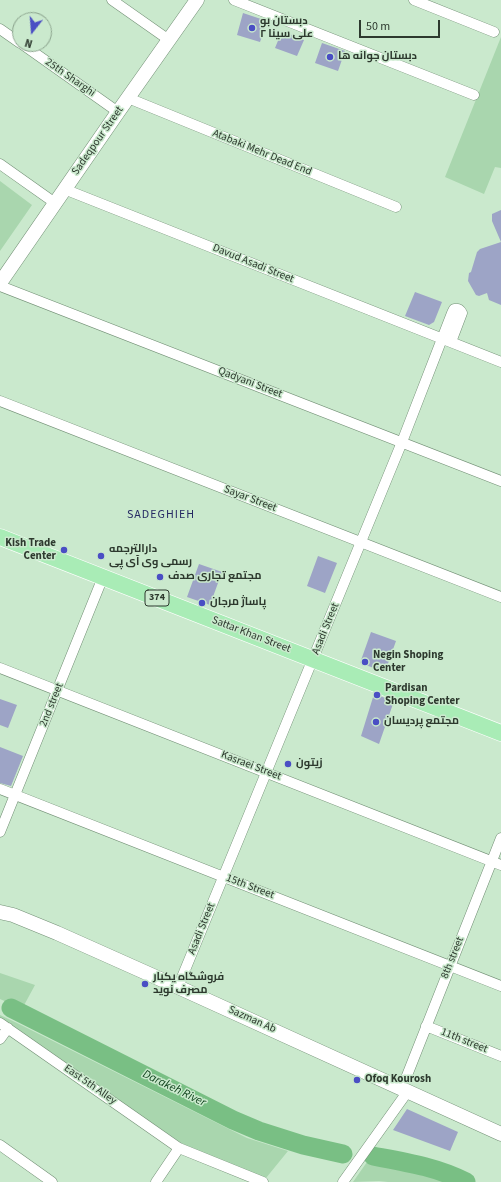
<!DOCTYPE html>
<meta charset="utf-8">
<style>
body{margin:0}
#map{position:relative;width:501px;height:1182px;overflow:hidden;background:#cae9cd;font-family:"Source Sans 3",sans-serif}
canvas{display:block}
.north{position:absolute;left:12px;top:12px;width:40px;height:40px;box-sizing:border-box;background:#cae9cd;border:1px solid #8ba38d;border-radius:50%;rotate:197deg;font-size:11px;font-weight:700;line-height:16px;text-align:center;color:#2d392e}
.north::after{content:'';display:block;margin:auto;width:14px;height:18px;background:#4a4ec4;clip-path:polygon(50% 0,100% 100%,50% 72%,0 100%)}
.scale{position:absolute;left:359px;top:20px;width:81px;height:18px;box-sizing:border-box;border:2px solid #2d392e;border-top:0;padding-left:5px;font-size:12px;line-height:14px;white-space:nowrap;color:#2d392e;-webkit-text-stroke:3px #cae9cd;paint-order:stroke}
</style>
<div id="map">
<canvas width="501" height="1182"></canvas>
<div class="north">N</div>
<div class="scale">50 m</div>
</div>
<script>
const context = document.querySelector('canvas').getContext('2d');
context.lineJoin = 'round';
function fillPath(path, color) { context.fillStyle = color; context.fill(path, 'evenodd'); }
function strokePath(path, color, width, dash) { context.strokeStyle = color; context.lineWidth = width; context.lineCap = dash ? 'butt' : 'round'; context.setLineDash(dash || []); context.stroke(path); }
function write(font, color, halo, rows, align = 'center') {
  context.font = font + ' "Source Sans 3",Cairo,sans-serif'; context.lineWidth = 3; context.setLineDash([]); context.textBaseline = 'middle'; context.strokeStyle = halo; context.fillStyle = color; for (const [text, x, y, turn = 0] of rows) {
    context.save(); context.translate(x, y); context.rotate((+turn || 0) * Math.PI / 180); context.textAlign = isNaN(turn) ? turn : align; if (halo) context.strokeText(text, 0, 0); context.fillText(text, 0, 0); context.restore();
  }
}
fillPath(new Path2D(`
 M501,37v131l-6,-1 -11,27 -39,-17z
 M0,181l32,24 -32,46z
 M0,973l35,12 -13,24 -22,-10z
 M0,1015l17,8 230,115 41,13 -22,27 -83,-34 -183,-123z
 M374,1161c28,4 54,12 80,21h-66l-9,-1 -26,1 14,-20z`), '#a9d6ae');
strokePath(new Path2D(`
 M11,1008l222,112 26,11 44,14 40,9
 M373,1156c32,6 64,11 93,26`), '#79bf84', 19);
fillPath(new Path2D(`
 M243,13l24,8 -7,21 -23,-7z
 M282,31l22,9 -7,16 -22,-8z
 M322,43l23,8 -7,20 -23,-8z
 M501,210v32l-9,-21v-7z
 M501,242v63l-12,-5 -2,-7 -8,3 -3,-1 -8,-14 1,-8 2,-1 6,-20 3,-3z
 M415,292l27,10 -8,20 -5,3 -24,-9z
 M318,556l19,7 -12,30 -18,-7z
 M199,564l23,8 -12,33 -23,-8z
 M371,632l25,9 -11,31 -25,-9z
 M374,694l20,7 -15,43 -18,-8z
 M0,699l17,6 -9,23 -8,-3z
 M0,747l23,9 -12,30 -11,-3z
 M407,1109l51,23 -8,19 -57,-21z`), '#9da4c6');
const minor = new Path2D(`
 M112,0l57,40
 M234,0l240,95
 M414,0l80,32
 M0,29l20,14
 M22,44l96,68
 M128,98l268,109
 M0,164l55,39
 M64,189l437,173
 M0,286l501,195
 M0,401l501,196
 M0,668l501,197
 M0,789l501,197
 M0,832l103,-255
 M178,987l224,-545 50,-129 2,-4c4,-1 6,0 8,4l-11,29
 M0,1023l179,125 84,34
 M426,1026l75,30
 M0,1039l8,-11
 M406,1078l95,-240
 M0,1145l52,37
 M156,1182l23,-34
 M343,1182l65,-91`);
const secondary = new Path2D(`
 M0,283l118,-171 79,-112
 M0,912l13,3 44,18 121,54 323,147`);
const primary = new Path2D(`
 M0,537l501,196`);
strokePath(minor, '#739076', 11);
strokePath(secondary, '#739076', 15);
strokePath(primary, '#fff', 17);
strokePath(minor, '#fff', 10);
strokePath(secondary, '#fff', 14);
strokePath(primary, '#a9ecb6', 16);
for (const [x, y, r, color] of [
 [252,28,4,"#4a4ec4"],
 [330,57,4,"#4a4ec4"],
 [64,550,4,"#4a4ec4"],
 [101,556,4,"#4a4ec4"],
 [160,577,4,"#4a4ec4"],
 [202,603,4,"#4a4ec4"],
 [365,662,4,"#4a4ec4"],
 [377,695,4,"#4a4ec4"],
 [376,722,4,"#4a4ec4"],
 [288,764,4,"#4a4ec4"],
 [145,984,4,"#4a4ec4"],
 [357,1080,4,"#4a4ec4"]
]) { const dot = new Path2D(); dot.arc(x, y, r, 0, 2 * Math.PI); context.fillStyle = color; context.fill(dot); strokePath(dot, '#cae9cd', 1.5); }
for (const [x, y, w] of [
 [157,598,24]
]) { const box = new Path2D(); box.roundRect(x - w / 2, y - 8, w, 16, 3); context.fillStyle = '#cae9cd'; context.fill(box); strokePath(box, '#2d392e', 1); }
write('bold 10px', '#2d392e', null, [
 ["374",157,598]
]);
write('bold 11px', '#2d392e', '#cae9cd', [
 ["دبستان بو",260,22],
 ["علی سینا ۲",260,35],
 ["دبستان جوانه ها",338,57],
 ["Kish Trade",56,544,"right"],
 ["Center",56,557,"right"],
 ["دارالترجمه",109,550],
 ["رسمی وی آی پی",109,563],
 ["مجتمع تجاری صدف",168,577],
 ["پاساژ مرجان",210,603],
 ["Negin Shoping",373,656],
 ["Center",373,669],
 ["Pardisan",385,689],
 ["Shoping Center",385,702],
 ["مجتمع پردیسان",384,722],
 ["زیتون",296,764],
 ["فروشگاه یکبار",153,978],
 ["مصرف نوید",153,991],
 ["Ofoq Kourosh",365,1080]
], 'left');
write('11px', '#2d392e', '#cae9cd', [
 ["25th Sharghi",70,78,35],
 ["Sadeqpour Street",98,141,-55],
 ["Atabaki Mehr Dead End",262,153,22],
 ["Davud Asadi Street",253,264,22],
 ["Qadyani Street",250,383,21],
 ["Sayar Street",250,499,21],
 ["Asadi Street",326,629,-68],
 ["Sattar Khan Street",251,635,21],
 ["2nd street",52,705,-68],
 ["Kasraei Street",251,766,21],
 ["15th Street",250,887,21],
 ["Asadi Street",202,929,-68],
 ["8th street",453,958,-68],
 ["Sazman Ab",252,1020,24],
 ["11th street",464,1041,22],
 ["East 5th Alley",90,1085,35]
]);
context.letterSpacing = '1px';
write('12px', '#262a63', '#cae9cd', [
 ["SADEGHIEH",161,515]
]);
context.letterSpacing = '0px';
write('italic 12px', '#10431d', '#cae9cd', [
 ["Darakeh River",174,1089,26]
]);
</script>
